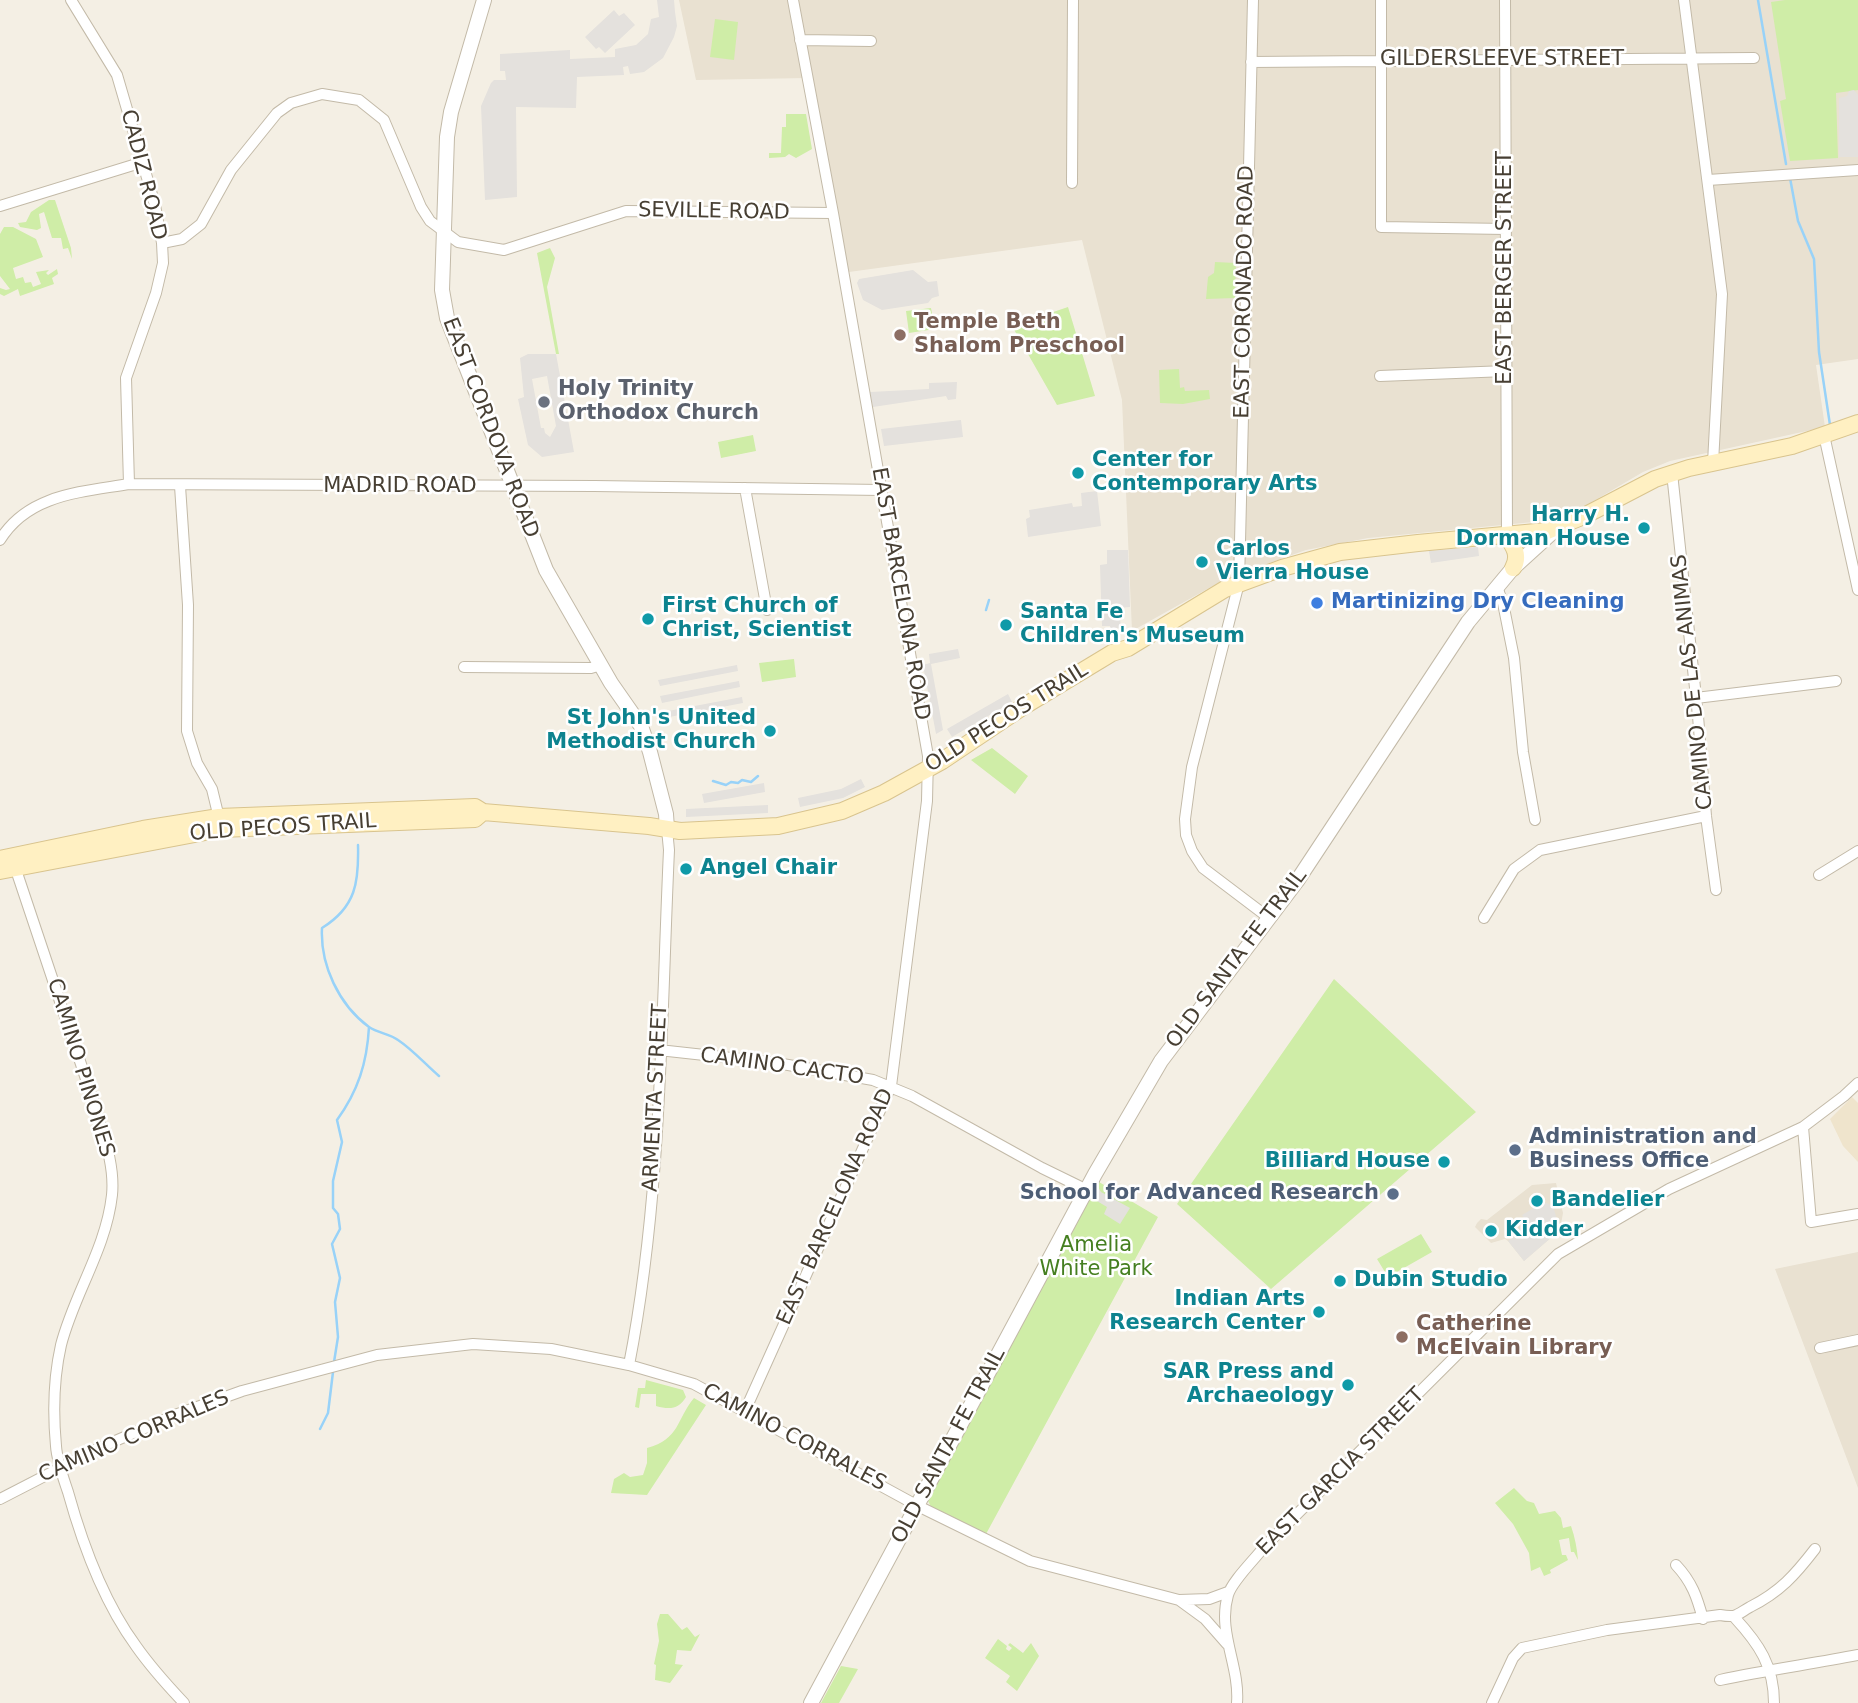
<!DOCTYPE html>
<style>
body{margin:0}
canvas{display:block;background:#f4efe4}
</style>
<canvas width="1858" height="1703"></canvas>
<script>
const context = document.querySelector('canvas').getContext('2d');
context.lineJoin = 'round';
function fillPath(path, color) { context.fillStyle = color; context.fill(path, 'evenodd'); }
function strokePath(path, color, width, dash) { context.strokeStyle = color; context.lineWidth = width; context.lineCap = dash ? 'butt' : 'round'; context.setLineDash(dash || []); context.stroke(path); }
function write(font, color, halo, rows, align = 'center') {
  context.font = font + ' "DejaVu Sans",sans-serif'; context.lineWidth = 5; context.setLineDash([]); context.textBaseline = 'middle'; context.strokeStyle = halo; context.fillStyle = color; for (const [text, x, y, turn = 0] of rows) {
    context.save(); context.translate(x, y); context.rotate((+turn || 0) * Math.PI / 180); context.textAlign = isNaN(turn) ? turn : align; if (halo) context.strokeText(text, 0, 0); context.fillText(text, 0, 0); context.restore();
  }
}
fillPath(new Path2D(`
 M679,0h1179v359l-42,6 9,62 -155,34 -27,11 -68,40 -21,8 -186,18 -62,12 -79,28 -95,53 -10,-231 -40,-160 -233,32 -42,-194 -111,2z
 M1556,1183l7,30 -3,17 -36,31 -16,-20 -3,-2 -14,4 -16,-16 2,-4 4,-4 6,1 45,-35z
 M1858,1252v236l-83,-219z`), '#e9e1d1');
fillPath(new Path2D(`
 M1852,1097l6,6v59l-15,-16 -13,-27z`), '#efe4cc');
fillPath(new Path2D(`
 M1785,0h73v90l-22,3 2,65 -48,3 -10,-60 6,-2 -15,-97z
 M715,19l23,3 -4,38 -24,-3z
 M786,114h20l6,35 -16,9 -7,-4 -4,3 -16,1v-5h12l1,-26h4z
 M49,200h6l16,48 1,11 -4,-11 -5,1 -2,-11h-9l-8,-26 -5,2 2,14 -4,2 -17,-3 -2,-4 8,-1 5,-10z
 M4,227h9l23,12 7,18 -30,11 3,11 7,-2 2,6 6,-1 2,5 8,-3 -5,-12 13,-2 -3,3 2,2 9,-6 1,5 -6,4 2,6 -34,12 -2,-7 -14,7 -4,-2v-6l6,2 4,-1 -10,-13v-42z
 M550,248l5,10 -8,29 12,67h-3l-19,-101z
 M1215,262l21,1 -1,35 -29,1 2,-22 6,-4z
 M1068,307l27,89 -38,9 -45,-79z
 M931,308l4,21 -26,4 -3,-22z
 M1179,369l1,19 4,-1 1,4 24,-1 1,9 -27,5 -23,-1 -1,-33z
 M753,435l3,16 -35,7 -3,-16z
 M794,659l2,18 -34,5 -3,-19z
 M992,748l36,28 -13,18 -44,-34z
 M1334,979l142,133 -205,177 -94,-85z
 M1099,1182l59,35 -172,317 -55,-27 -4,-8z
 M1421,1234l11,18 -44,25 -11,-18z
 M646,1380l37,10 3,7c-7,12 -16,13 -30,9v-12h-15l-2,14 -4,-1 3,-19h7z
 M694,1398l12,7 -59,90 -36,-2 3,-14 10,-6 6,4 13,-2 4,-12v-15c33,-9 29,-28 47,-50z
 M1514,1488l13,13 7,2 5,11 16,-3 6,7 2,10 8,-2c4,11 6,23 7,34l-4,-8h-3l-2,-14 -10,2 3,15h4l2,5 -18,10 1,3 -7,3 -4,-9 -9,4 -2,-18 -16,-29 -18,-21z
 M660,1614h8l14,16 5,-3 8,10 5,-3 -9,17 -14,-1 -2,14 8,1 -13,18 -15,-3 1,-15 -2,-1 5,-23 -2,-17z
 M998,1639l9,7 -1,3 3,2 3,-3 -4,-3 2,-2 13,10 8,-10 8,13 -22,35 -11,-9 4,-6 -25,-18z
 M841,1666l17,3 -19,34h-18z`), '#cfeda7');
fillPath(new Path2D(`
 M657,0h17l1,12 2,14 -3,11 -11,21 -19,14 -14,2 -2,-8 -5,1 1,8 -47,2 -1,31 -60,-1 1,90 -32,3 -4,-94 10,-23 3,-3h12l-1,-9h-5v-17l70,-4v9l45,-2v-8l21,-4 12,-11 3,-15 8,-2z
 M614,10l5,6 5,-3 11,12 -30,28 -6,-6 -3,2 -11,-12z
 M1854,90l4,5v62h-19v-59l8,-2 2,-5z
 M913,270l15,12 9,-1 2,15 -7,2 -4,5 -46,7 -19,-10 -6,-17 2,-4z
 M528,354h28l18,98 -32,5 -14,-12 -10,-46 6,-2 -4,-39zM547,376l9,50 -6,11 -5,-4 -1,-5h-3l-9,-49z
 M957,382l-1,17 -8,1 -2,-4 -73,11 -3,-15 59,-3v-6z
 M961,420l2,17 -79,9 -3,-17z
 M1097,491l4,35 -73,11 -2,-18 4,-2 -1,-7 43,-7 1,4 9,-1 -1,-13z
 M1478,547l1,9 -48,7 -2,-12z
 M1107,550h21l2,57 -11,1 2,20 -11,1v-3h-8l-2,-61 7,-1z
 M958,649l2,9 -29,6 12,66 -7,4 -13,-69 7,-2 -1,-9z
 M737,665l1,6 -78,15 -2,-6z
 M739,681l1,6 -78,16 -2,-7z
 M1008,694l4,8 -60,35 -5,-8z
 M742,697l1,6 -79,15 -1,-6z
 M861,779l4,8 -22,11 -43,9 -2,-9 43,-9z
 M764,783l1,9 -61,11 -2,-9z
 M768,805v8l-82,4v-8z
 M1098,1187l3,5 29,16 -10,16 -16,-10 3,-7 -10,-6h-6z
 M1544,1202l9,4 7,24 -36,31 -16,-20 7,-5 11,-14 -4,-7z`), '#e4e1dd');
strokePath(new Path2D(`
 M1758,0l28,164
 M1790,178l8,43 16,38 5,93 11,73
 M986,610l3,-10
 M713,781l13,4 5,-3 7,1 4,-3 9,2 7,-6
 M358,845c1,37 -2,62 -36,83 -2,37 17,77 47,99 9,6 21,7 29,13 15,10 27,24 41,36
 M334,1362l4,-25 -3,-35 5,-24 -8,-34 8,-15 -2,-15 -5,-6v-27l9,-39 -5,-22c21,-29 30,-57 32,-93
 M320,1429l8,-16 5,-41`), '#98d2f8', 2.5);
const minor = new Path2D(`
 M71,0l46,75 38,130 7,38 1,20 -7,30 -30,85 3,106
 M1253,0l-14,583 -47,184 -7,52 1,16 6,16 11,17 66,50
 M1381,0v227l125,2
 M1505,0l2,537
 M1684,0l38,294 -9,169
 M800,40l71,1
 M1251,62l503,-4
 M1708,180l150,-10
 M1072,183l1,-183
 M0,206l143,-44
 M162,243l20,-4 19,-15 30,-54 46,-57 14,-10 31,-9 37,6 25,20 37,87 9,14 28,21 46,8 122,-39 207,2
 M1380,376l126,-5
 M1824,435l34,155
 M1672,473l26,243 8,100 10,74
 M180,486l8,119 -1,126 10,32 15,26 8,33
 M745,488l22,122
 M0,540c28,-46 82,-48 129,-56l465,2 288,4
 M1497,587l6,16 11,55 9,94 12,68
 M464,667l127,1 10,-3
 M1696,698l140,-17
 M14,864l81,242c8,28 20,59 17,89 -6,54 -38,99 -51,150 -7,31 -8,69 -5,101 1,15 7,31 12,46 15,54 35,109 68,154 14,20 31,39 48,57
 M1819,875l39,-24
 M1484,918l30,-49 26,-19 166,-34
 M659,1050l118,13 96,17 39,16 130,72 45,22
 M1803,1127l8,95 47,-8
 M1820,1348l38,-8
 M629,1365c33,-169 32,-343 40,-515l-2,-21
 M744,1413l147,-327 36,-285 1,-45 -95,-543 -40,-213
 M0,1499l99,-51 76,-33 67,-24 135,-36 96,-11 78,5 78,16 65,19 224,122 112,55 149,39 30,-1 19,-7
 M1676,1565c16,17 21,32 27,54
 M1179,1600l26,19 22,25
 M1735,1618c24,26 39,48 39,85
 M1720,1680c46,-10 92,-16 138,-25
 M1237,1703c3,-37 -20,-71 -9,-108 4,-14 27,-36 36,-48l294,-293 111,-65 134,-62 41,-31 14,-13
 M1492,1703l21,-45 9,-10 85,-18 113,-15c17,3 16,0 30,-8 30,-15 45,-32 65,-58`);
const tertiary = new Path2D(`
 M484,0l-33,112 -4,25 -5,153 5,28 99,252 65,113 30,43 9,26 16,62 1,15
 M811,1703l284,-529 66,-113 136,-180 171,-259 45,-54 44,-40`);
const secondary = new Path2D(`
 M1507,537c7,9 13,19 6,31
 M0,859l143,-30 76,-12 256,-10 8,5 166,14 31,5 98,-5 64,-15 42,-18 58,-32 79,-53 91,-55 16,-5 97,-59 57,-21 58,-16 78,-9 129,-12 37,-15 71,-37 34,-11 103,-22 66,-23
 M0,871l221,-42 254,-10 8,-7`);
strokePath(minor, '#c3baa8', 12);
strokePath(tertiary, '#c3baa8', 16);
strokePath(secondary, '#d9c48e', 18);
strokePath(minor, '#fff', 10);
strokePath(tertiary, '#fff', 14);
strokePath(secondary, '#fff0c2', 16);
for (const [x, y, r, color] of [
 [900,335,7,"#8d6e63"],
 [544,402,7,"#6b7280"],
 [1078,473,7,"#0f9aa8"],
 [1644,528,7,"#0f9aa8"],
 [1202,562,7,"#0f9aa8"],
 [1317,603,7,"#3f7fe0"],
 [648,619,7,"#0f9aa8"],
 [1006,625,7,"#0f9aa8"],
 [770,731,7,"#0f9aa8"],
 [686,869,7,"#0f9aa8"],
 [1515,1150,7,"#5c6f8a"],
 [1444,1162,7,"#0f9aa8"],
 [1393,1194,7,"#5c6f8a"],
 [1537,1201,7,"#0f9aa8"],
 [1491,1231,7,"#0f9aa8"],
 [1340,1281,7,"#0f9aa8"],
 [1319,1312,7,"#0f9aa8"],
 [1402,1337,7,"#8d6e63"],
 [1348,1385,7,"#0f9aa8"]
]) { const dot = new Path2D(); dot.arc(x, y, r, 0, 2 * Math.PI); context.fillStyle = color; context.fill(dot); strokePath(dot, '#fff', 2.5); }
write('21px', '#473f33', '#fff', [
 ["GILDERSLEEVE STREET",1502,60],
 ["CADIZ ROAD",143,175,76],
 ["SEVILLE ROAD",714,212,1],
 ["EAST BERGER STREET",1506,268,-90],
 ["EAST CORONADO ROAD",1245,292,-89],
 ["EAST CORDOVA ROAD",490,428,69],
 ["MADRID ROAD",400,487],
 ["EAST BARCELONA ROAD",900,594,80],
 ["CAMINO DE LAS ANIMAS",1693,682,-96],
 ["OLD PECOS TRAIL",1007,718,-32],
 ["OLD PECOS TRAIL",283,828,-4],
 ["OLD SANTA FE TRAIL",1237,959,-53],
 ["CAMINO CACTO",782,1067,8],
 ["CAMINO PINONES",80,1068,73],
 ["ARMENTA STREET",656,1098,-87],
 ["EAST BARCELONA ROAD",836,1207,-66],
 ["CAMINO CORRALES",134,1437,-23],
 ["CAMINO CORRALES",794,1438,28],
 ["OLD SANTA FE TRAIL",949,1446,-62],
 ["EAST GARCIA STREET",1341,1472,-45]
]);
write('bold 21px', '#785e54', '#fff', [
 ["Temple Beth",914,323],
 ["Shalom Preschool",914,347],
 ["Catherine",1416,1325],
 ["McElvain Library",1416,1349]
], 'left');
write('bold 21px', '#5b616d', '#fff', [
 ["Holy Trinity",558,390],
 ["Orthodox Church",558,414]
], 'left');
write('bold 21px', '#0d838f', '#fff', [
 ["Center for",1092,461],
 ["Contemporary Arts",1092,485],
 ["Harry H.",1630,516,"right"],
 ["Dorman House",1630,540,"right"],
 ["Carlos",1216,550],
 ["Vierra House",1216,574],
 ["First Church of",662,607],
 ["Christ, Scientist",662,631],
 ["Santa Fe",1020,613],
 ["Children's Museum",1020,637],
 ["St John's United",756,719,"right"],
 ["Methodist Church",756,743,"right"],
 ["Angel Chair",700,869],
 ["Billiard House",1430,1162,"right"],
 ["Bandelier",1551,1201],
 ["Kidder",1505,1231],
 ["Dubin Studio",1354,1281],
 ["Indian Arts",1305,1300,"right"],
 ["Research Center",1305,1324,"right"],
 ["SAR Press and",1334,1373,"right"],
 ["Archaeology",1334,1397,"right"]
], 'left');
write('bold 21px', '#366cbe', '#fff', [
 ["Martinizing Dry Cleaning",1331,603]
], 'left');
write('bold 21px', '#4e5e75', '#fff', [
 ["Administration and",1529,1138],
 ["Business Office",1529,1162],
 ["School for Advanced Research",1379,1194,"right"]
], 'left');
write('21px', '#457f20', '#fff', [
 ["Amelia",1096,1246],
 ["White Park",1096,1270]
]);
</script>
